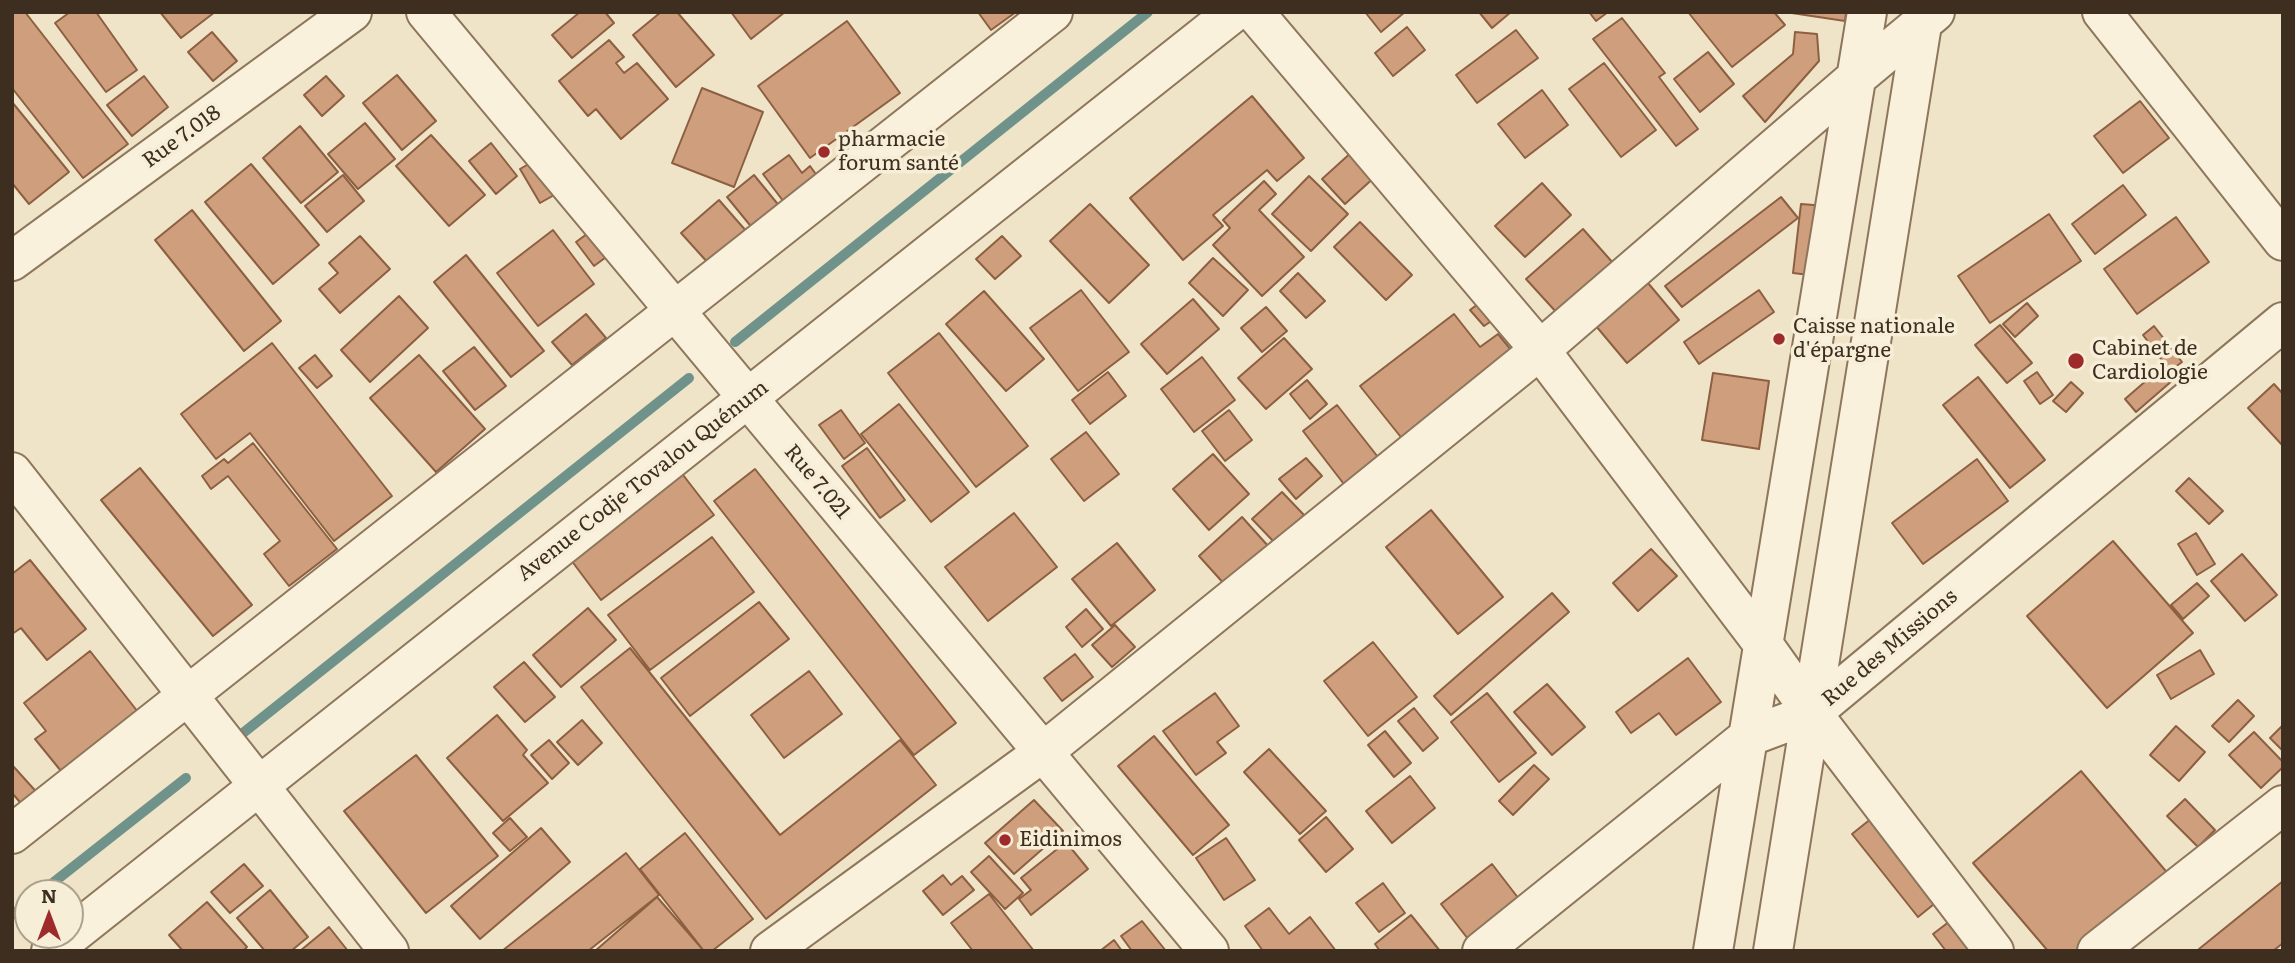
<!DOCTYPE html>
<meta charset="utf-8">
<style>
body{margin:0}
#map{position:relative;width:2295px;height:963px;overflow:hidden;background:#f0e4c8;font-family:Literata,serif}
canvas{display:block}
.frame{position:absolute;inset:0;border:14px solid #3d2e20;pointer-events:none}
.north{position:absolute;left:14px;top:879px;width:70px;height:70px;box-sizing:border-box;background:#f7eed8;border:2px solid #ada18e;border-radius:50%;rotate:0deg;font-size:19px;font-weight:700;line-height:28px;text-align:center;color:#3d2e20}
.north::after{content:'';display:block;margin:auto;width:24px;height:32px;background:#9e2a2b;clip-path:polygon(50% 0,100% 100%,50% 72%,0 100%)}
</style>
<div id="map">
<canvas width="2295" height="963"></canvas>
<div class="frame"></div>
<div class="north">N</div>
</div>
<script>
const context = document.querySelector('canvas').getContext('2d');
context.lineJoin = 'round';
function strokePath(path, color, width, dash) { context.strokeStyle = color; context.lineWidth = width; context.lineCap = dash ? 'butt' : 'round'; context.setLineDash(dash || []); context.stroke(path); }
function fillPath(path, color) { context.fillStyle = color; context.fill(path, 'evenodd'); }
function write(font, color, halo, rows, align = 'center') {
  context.font = font + ' Literata,serif'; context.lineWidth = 7; context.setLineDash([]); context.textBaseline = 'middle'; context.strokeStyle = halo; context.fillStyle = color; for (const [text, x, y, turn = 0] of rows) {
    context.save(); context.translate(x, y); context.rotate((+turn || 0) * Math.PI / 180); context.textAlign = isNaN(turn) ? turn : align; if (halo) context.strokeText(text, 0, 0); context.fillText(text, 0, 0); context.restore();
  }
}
strokePath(new Path2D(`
 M735,342l413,-330
 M243,733l446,-355
 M40,893l146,-115
 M12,915l16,-12`), '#6f938a', 10);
const building = new Path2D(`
 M12,12h13l103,132 -45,34 -71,-90z
 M70,12h26l41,58 -31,22 -51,-69z
 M160,12h55l-34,26z
 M580,12h25l9,11 -42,35 -20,-23z
 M661,12h16l37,43 -38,32 -43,-52z
 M731,12h54l-34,27z
 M978,12h38l-25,18z
 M1365,12h40l-24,20z
 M1479,12h32l-19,16z
 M1589,12h19l-12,9z
 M1688,12h86l11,13 -53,42z
 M1785,12h61l-1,9z
 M1622,18l43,55 -6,4 39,52 -22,17 -83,-107z
 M847,21l53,72 -90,65 -52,-72z
 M1407,27l18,23 -32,26 -18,-23z
 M1516,30l22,28 -61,45 -21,-28z
 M212,32l25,29 -24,20 -25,-29z
 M1795,32l22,2 2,27 -54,61 -22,-26 50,-42z
 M609,40l15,17 -8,6 8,10 13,-10 31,36 -47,40 -25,-30 -8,7 -29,-35z
 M1708,52l26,32 -34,28 -26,-33z
 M1604,63l52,67 -35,27 -52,-68z
 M397,75l39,46 -34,29 -39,-47z
 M144,76l24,31 -36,29 -25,-31z
 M326,76l18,20 -22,20 -18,-21z
 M702,88l61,24 -29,75 -62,-24z
 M1542,90l26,35 -43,33 -27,-34z
 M1252,96l52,62 -27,23 -10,-11 -54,45 10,11 -40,34 -53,-62z
 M2140,101l29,37 -46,35 -29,-37z
 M12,102l57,70 -40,32 -17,-21z
 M365,123l30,36 -37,30 -30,-35z
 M300,126l38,46 -37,31 -38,-45z
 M431,135l54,60 -36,31 -53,-60z
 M491,143l26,33 -21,18 -27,-33z
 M1354,150l23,25 -32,29 -23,-25z
 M544,155l21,34 -25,14 -20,-34z
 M789,155l13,18 8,-7 13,18 -34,25 -26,-35z
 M251,164l68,81 -46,39 -68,-82z
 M343,175l21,26 -37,31 -22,-26z
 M754,175l31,38 -27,22 -31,-38z
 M1309,176l39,38 -37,37 -39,-37z
 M1264,181l12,13 -17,16 45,47 -42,39 -49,-51 17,-17 -7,-8z
 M1542,183l29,32 -46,42 -30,-31z
 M2123,185l23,30 -51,39 -23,-30z
 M1781,197l17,21 -116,89 -17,-21z
 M719,200l28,32 -38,32 -28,-31z
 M1090,204l59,61 -40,38 -59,-62z
 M1801,204l25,2 -8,70 -25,-3z
 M192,210l89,111 -37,30 -89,-111z
 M2049,214l32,47 -91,62 -32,-47z
 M2176,217l33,45 -72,52 -33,-45z
 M1360,222l52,53 -26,25 -52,-53z
 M595,228l18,24 -19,14 -18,-24z
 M1583,229l30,34 -56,50 -31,-34z
 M553,230l41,54 -56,42 -41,-53z
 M360,236l30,33 -50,44 -21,-24 19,-16 -9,-10z
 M1002,236l19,20 -26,23 -19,-20z
 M466,255l78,96 -33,26 -77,-95z
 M1213,258l35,32 -25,26 -34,-33z
 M1298,273l27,28 -19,17 -26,-27z
 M1643,277l36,43 -52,43 -36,-43z
 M1081,290l48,62 -51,39 -48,-63z
 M1759,290l15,22 -75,52 -15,-22z
 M984,291l60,68 -38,32 -60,-67z
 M399,296l29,32 -58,54 -29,-32z
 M1193,299l26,30 -52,45 -26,-30z
 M1482,301l14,17 -12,8 -14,-16z
 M2027,303l11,13 -23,21 -12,-13z
 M1266,307l21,24 -25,21 -21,-24z
 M586,314l20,24 -34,27 -20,-23z
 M1454,314l26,33 18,-13 18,22 -112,85 -44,-55z
 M2000,325l32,38 -25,20 -32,-38z
 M2154,326l28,36 -12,9 -27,-36z
 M939,333l89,113 -52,41 -88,-114z
 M1284,338l28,31 -46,40 -28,-31z
 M272,343l120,153 -58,45 -84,-108 -34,26 -35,-45z
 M474,347l32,39 -31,24 -32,-39z
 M315,355l17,21 -15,12 -18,-20z
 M419,355l66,74 -49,43 -66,-74z
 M1202,357l33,43 -41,32 -33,-43z
 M2162,367l11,13 -37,32 -11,-13z
 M1108,372l18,24 -36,28 -18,-24z
 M2037,372l16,23 -13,9 -16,-23z
 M1713,373l56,8 -10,68 -57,-9z
 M1978,377l67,83 -35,28 -67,-83z
 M1307,380l20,24 -17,15 -20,-25z
 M2071,382l12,11 -17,19 -13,-11z
 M2274,384l9,10v52l-35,-38z
 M899,404l70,88 -38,30 -70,-88z
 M1337,405l48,61 -35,26 -47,-61z
 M841,410l24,33 -21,16 -25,-34z
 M1229,410l23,30 -27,21 -23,-30z
 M1086,432l33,42 -35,27 -33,-42z
 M253,443l84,106 -48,37 -25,-32 16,-13 -52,-65 -17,13 -9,-13 22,-17 4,4z
 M867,448l38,52 -25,18 -38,-52z
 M1213,454l36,40 -40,36 -36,-41z
 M1306,458l16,18 -26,23 -17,-20z
 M1977,459l31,42 -85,63 -31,-41z
 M140,468l112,137 -39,31 -112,-136z
 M755,469l201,254 -42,32 -200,-254z
 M680,471l34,44 -113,85 -33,-44z
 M2189,478l34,33 -14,13 -33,-33z
 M1282,492l22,23 -29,28 -23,-24z
 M1431,510l72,87 -45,37 -72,-87z
 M1014,513l43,54 -69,54 -43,-54z
 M1242,517l27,30 -43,39 -27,-30z
 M2196,533l19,31 -18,11 -19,-31z
 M712,537l42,55 -104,78 -42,-55z
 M2113,541l80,92 -86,75 -80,-92z
 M1117,543l38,47 -44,36 -39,-47z
 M1651,549l26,27 -39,35 -25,-28z
 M2242,554l35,41 -32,26 -34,-40z
 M30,560l56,69 -39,31 -26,-32 -9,6v-60z
 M2197,583l12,13 -26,23 -12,-14z
 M1552,593l17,19 -118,103 -17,-19z
 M759,602l30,37 -99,77 -29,-38z
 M588,608l28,32 -55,47 -28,-32z
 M1086,609l17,20 -21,18 -16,-20z
 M1115,625l20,22 -23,20 -20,-22z
 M1373,642l44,55 -49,39 -44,-55z
 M630,648l150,187 120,-95 36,45 -170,134 -185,-232z
 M2200,650l14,24 -43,25 -14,-24z
 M90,651l48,61 -77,59 -26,-32 11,-8 -22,-28z
 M1075,654l18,23 -31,24 -18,-23z
 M1688,658l33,44 -45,33 -17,-22 -28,20 -15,-21z
 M524,662l31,35 -30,25 -31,-35z
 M809,671l33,43 -58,44 -33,-43z
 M1547,684l38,43 -33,28 -38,-43z
 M1215,693l24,33 -22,16 9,11 -30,22 -33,-44z
 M1487,693l49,60 -37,29 -48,-60z
 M2238,700l16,16 -25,26 -17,-16z
 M1414,708l24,30 -15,13 -25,-30z
 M497,715l30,35 -4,5 25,28 -45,38 -56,-63z
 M582,720l20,23 -24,22 -21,-23z
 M2283,725v26l-13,-13z
 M2176,726l29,26 -26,29 -29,-26z
 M1385,731l26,32 -17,14 -26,-32z
 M2254,732l29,30v5l-22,21 -32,-33z
 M1154,736l75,89 -36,30 -75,-89z
 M549,740l20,23 -17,16 -21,-24z
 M1269,749l57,62 -26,23 -56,-62z
 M416,755l82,101 -72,57 -82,-102z
 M1534,765l15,14 -36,36 -14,-14z
 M13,766l28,31 -15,12 -14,-16z
 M2081,771l89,105 -89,75h-33l-75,-88z
 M1410,776l25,32 -43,35 -26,-32z
 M2185,799l30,31 -17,17 -31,-31z
 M1034,800l29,31 -49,43 -29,-31z
 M1326,817l27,32 -27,23 -27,-32z
 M510,818l17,19 -17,14 -17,-18z
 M1872,818l67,82 -21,17 -66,-83z
 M541,828l29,34 -90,77 -29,-33z
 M685,833l68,86 -41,32h-8l-64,-82z
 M1226,838l29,42 -31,20 -28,-42z
 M1066,842l22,27 -57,46 -12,-16 12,-9 -10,-12z
 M626,853l33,42 -71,56h-86z
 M989,856l34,37 -18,16 -34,-37z
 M244,864l19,22 -33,27 -19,-21z
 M1492,864l27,35 -51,40 -27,-35z
 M943,875l8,10 11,-9 12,14 -31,25 -20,-24z
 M2283,881v62l-10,8h-72l-2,-2z
 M1383,883l22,30 -26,19 -23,-29z
 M270,890l38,47 -17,14h-26l-28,-33z
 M989,894l45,57h-61l-22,-28z
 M657,897l47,54h-109z
 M207,902l40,45 -4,4h-60l-14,-16z
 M1269,908l20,26 21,-17 26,34h-73l-18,-25z
 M1411,915l29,36h-60l-5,-7z
 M1954,918l26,33h-34l-13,-17z
 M1142,921l24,30h-34l-11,-15z
 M329,927l19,24h-48z
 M1114,940l8,11h-22z`);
fillPath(building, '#cf9f7d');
strokePath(building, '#8d5f41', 2);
const street = new Path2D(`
 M426,12l783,939
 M1254,12l286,338 223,294 49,69 182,238
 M2102,12l181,229
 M12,261l340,-249
 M12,472l377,479
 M12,834l1041,-822
 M51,951l1183,-939
 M770,951l272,-198 498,-403 317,-273 78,-65
 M1482,951l266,-214 64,-24 471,-391
 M1713,951l154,-939
 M1773,951l151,-939
 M2097,951l186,-146`);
strokePath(street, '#8d765c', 42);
strokePath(street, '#faf1dc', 38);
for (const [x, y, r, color] of [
 [824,152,7,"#9e2a2b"],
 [1779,339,7,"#9e2a2b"],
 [2076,361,9,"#9e2a2b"],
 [1005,840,7,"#9e2a2b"]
]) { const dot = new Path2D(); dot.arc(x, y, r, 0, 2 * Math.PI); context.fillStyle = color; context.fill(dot); strokePath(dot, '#f7eed8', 2.5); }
write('21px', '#3d2e20', '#f7eed8', [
 ["Rue 7.018",182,137,-36],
 ["Avenue Codje Tovalou Quénum",643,481,-38],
 ["Rue 7.021",817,482,50],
 ["Rue des Missions",1890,648,-40]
]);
write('21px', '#3d2e20', '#f7eed8', [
 ["pharmacie",838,140],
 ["forum santé",838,164],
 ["Caisse nationale",1793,327],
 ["d'épargne",1793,351],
 ["Cabinet de",2092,349],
 ["Cardiologie",2092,373],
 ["Eidinimos",1019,840]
], 'left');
</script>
